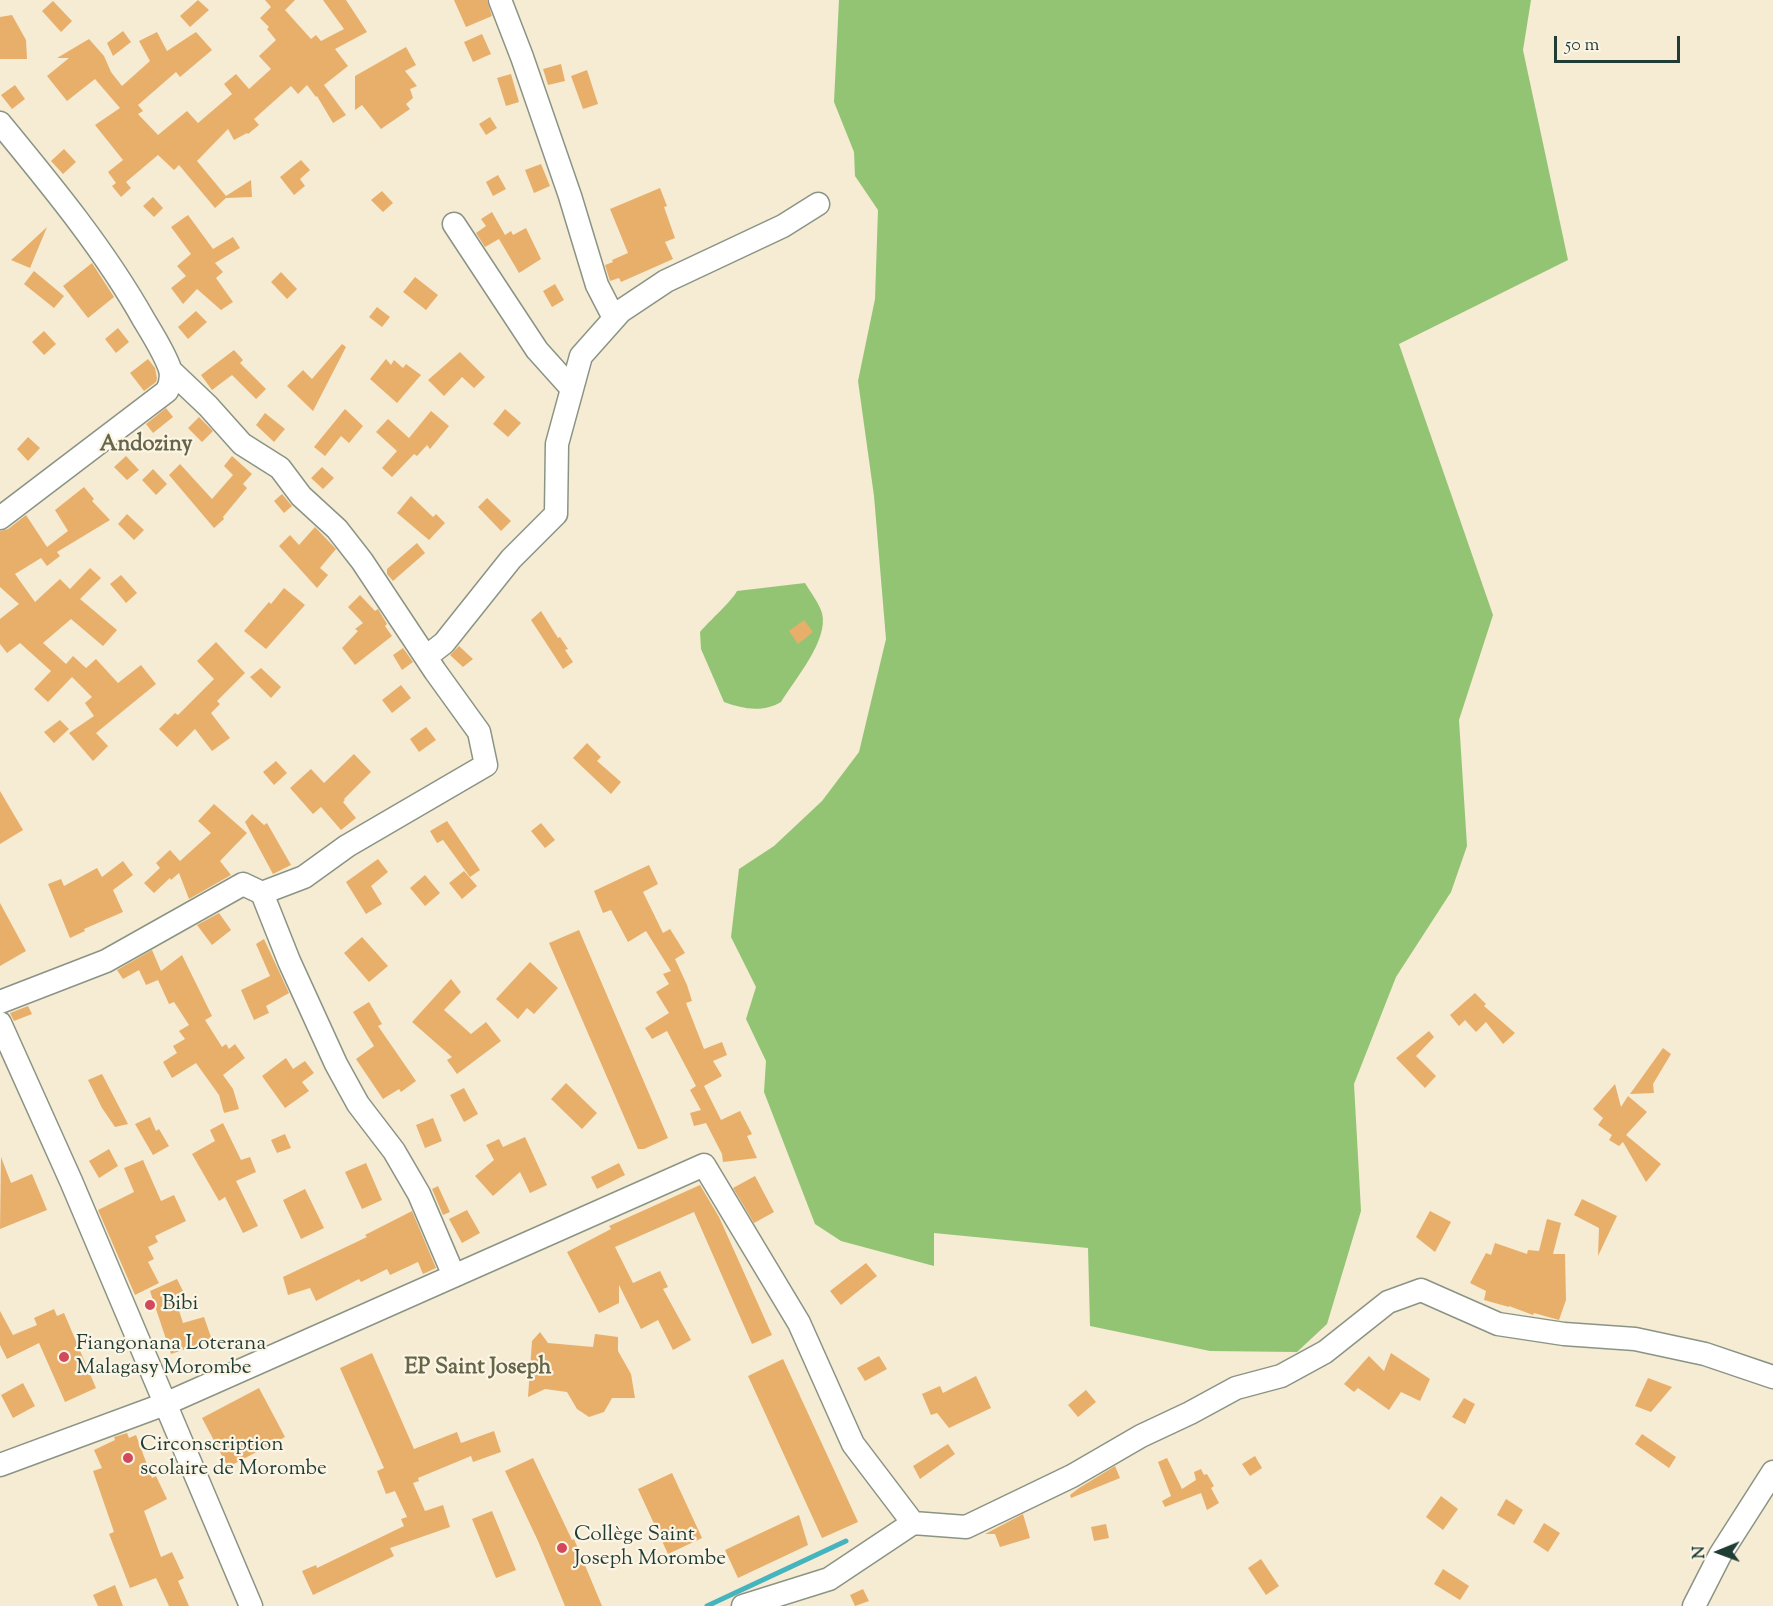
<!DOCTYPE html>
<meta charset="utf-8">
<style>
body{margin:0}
#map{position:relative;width:1773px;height:1606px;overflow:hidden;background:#f6ebd3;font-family:"Sorts Mill Goudy",serif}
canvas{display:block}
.north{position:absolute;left:1689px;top:1522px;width:60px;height:60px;-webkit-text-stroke:4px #fcf5e5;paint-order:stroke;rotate:269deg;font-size:16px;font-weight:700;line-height:24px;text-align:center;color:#1f3d34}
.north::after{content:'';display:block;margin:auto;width:21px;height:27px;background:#1f3d34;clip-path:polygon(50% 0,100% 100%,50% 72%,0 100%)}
.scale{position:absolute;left:1554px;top:36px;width:126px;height:27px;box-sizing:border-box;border:3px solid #1f3d34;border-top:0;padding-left:8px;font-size:18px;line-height:21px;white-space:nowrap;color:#1f3d34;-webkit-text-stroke:4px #fcf5e5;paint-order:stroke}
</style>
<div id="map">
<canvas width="1773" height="1606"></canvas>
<div class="north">N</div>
<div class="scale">50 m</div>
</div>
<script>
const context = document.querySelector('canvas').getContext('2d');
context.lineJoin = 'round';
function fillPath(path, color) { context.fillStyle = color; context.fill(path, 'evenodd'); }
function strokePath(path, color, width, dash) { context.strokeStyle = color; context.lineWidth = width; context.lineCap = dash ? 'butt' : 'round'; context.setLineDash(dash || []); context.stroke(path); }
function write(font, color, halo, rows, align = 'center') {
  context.font = font + ' "Sorts Mill Goudy",serif'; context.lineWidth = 4.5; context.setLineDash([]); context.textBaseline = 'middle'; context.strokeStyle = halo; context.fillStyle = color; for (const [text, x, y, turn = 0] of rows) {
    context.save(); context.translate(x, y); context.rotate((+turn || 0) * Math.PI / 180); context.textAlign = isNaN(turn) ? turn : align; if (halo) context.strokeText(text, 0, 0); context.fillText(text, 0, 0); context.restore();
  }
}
fillPath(new Path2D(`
 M839,0h692l-8,50 45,210 -169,84 94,271 -34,105 8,126 -16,46 -55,85 -42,107 7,127 -34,113 -30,28 -87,-1 -120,-25 -2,-78 -154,-15v33l-93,-25 -26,-17 -51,-132 2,-31 -20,-42 10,-32 -25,-50 8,-68 35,-23 48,-45 37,-49 27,-113 -12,-143 -16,-115 17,-82 3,-89 -23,-34 -1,-24 -20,-50z
 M805,583c6,10 14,20 17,30 7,27 -27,66 -41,89 -19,11 -38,7 -57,0l-23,-53 -1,-17c9,-11 32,-31 37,-41z`), '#93c474');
strokePath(new Path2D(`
 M707,1606l139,-65`), '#45b4bf', 5);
fillPath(new Path2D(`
 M198,0l11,10 -19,17 -10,-11z
 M265,0h30l-10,10 26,29 5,-4 5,6 23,-12 -21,-29h23l21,32 -32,17 13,17 -24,19 22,30 -13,8 -16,-27 -1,1 -9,-12 -9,9 -7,-8 -37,33 5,6 -11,9 -1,-1 -13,7 -6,-11 -31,32 29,35 25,-16 1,17 -26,1 -11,10 -36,-43 -5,5 -16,-15 -32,27 5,6 -10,9 -9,-11 4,-3 -8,-11 15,-12 -28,-35 25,-17 -25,-29 -28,22 -20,-25 22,-18h-12l32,-19 15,17 7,16 11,14 28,-25 -11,-20 18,-9 10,19 29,-19 16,18 -32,27 -4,-5 -38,33 5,6 -5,3 20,21 29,-24 11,12 34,-29 -8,-10 12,-10 13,15 22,-20 -12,-13 17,-16 -9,-11 2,-2 -9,-9 11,-11z
 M454,0h33l5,16 -26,11z
 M53,1l19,20 -11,11 -19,-21z
 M12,15l14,25 1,19h-27v-42z
 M123,31l8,11 -18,14 -6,-13z
 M482,34l9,20 -18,8 -9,-20z
 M406,47l10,18 -11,6 12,15 -7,3 3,9 -7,6 4,5 -29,20 -19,-24 -7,5v-34z
 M561,64l4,17 -17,4 -5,-16z
 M587,70l11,34 -15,5 -12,-33z
 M511,74l8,28 -13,4 -9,-28z
 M15,85l10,14 -13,10 -11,-14z
 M490,117l7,11 -11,7 -7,-11z
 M64,149l12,13 -13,12 -12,-13z
 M301,160l9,10 -10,9 5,7 -11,9 -14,-18z
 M541,164l9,22 -16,7 -9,-23z
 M498,175l8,14 -13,7 -7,-14z
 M660,188l7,18 -3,1 11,31 -10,4 8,17 -52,23 -2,-4 -9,3 -5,-16 8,-3 -1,-2 16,-7 -18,-44z
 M382,191l11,12 -10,9 -12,-12z
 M153,197l10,11 -9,9 -11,-11z
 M492,212l13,23 6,-4 2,4 13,-7 15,31 -22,14 -20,-34 -14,8 -9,-14 10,-7 -5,-7z
 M188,215l25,34 20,-12 7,11 -25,15 8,9 -7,6 17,24 -12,8 -24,-21 -14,15 -12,-16 15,-12 -9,-10 14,-12 -20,-27z
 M47,227l-17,41 -19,-8 8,-7z
 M92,263l22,34 -26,21 -25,-32z
 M34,271l30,25 -10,12 -30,-24z
 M281,272l16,17 -10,10 -16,-17z
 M415,277l23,18 -12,15 -23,-18z
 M555,284l9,16 -12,7 -9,-16z
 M377,307l13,10 -8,10 -13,-10z
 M196,311l11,11 -19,17 -10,-12z
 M118,328l11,14 -13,11 -11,-14z
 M44,331l12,13 -12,11 -12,-13z
 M342,344l4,3 -33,64 -26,-25 16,-16 9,9z
 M234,350l9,10 -3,3 26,26 -10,10 -24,-24 -20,15 -11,-15z
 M460,352l25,25 -11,11 -12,-11 -18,19 -16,-16z
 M148,359l7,9 2,10 -1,4 -12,9 -14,-18z
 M386,359l5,6 3,-5 9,8 3,-4 15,11 -24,28 -27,-24z
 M166,408l7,9 -20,16 -7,-9z
 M345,409l18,17 -14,17 -8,-7 -16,20 -11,-9z
 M505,409l16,14 -13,14 -15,-13z
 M431,411l18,15 -19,23 -3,-4 -10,11 -3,-2 -22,23 -10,-9 15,-17 -21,-19 12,-13 21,19z
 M265,413l20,16 -11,13 -18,-17z
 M199,417l14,14 -11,11 -14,-14z
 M28,437l12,11 -12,13 -11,-12z
 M126,456l13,14 -12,10 -13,-13z
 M232,456l20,18 -9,10 4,4 -24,29 1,2 -10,9 -45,-53 11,-11 32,35 21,-24 -9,-9z
 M322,467l12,11 -11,11 -12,-11z
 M153,469l14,15 -11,11 -14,-15z
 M84,487l10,12 -2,2 18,19 -53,32 3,4 -13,10 -6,-8 -26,16 20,28 25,-23 10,10 20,-21 11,10 -21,21 37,31 -14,16 -32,-27 -28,24 23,21 7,-8 13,12 10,-9 22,24 23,-18 15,19 -60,49 12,13 -15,15 -24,-28 25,-17 -9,-13 7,-6 -20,-20 -24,25 -14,-13 17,-18 -31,-28 -13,10 -7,-9v-25l19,-15 -19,-17v-56l8,-2 18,-14 21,32 21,-16 -13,-21z
 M282,494l10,12 -8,7 -10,-12z
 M411,496l22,21 3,-3 9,9 -16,17 -32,-27z
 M487,498l24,23 -10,10 -23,-24z
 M127,514l17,16 -10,10 -16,-16z
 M315,527l21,22 -16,19 8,7 -11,13 -38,-42 11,-11 9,10z
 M417,543l8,10 -32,28 -6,-7v-5z
 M121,575l16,18 -11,10 -16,-19z
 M284,588l21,17 -39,44 -22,-18 25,-29 2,2z
 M360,595l15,16 3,-2 9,15 -2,2 7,10 -37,29 -13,-17 16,-17 -3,-2 8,-6 -15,-16z
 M541,611l17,27 2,-1 8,12 -3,1 8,12 -10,7 -32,-49z
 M804,620l9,12 -15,12 -9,-13z
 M216,642l29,31 -28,28 3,3 -9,9 19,25 -18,13 -17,-22 -18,18 -18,-18 16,-16 3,2 36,-36 -17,-18z
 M459,646l14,13 -10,8 -13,-12z
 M403,648l10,14 -11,8 -9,-15z
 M261,668l20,19 -10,11 -21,-21z
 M401,685l10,13 -19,15 -10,-13z
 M60,720l9,9 -15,14 -10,-11z
 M426,727l10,13 -17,12 -9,-13z
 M587,743l14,14 -4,4 24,21 -10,12 -38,-36z
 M354,754l17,18 -27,27 1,1 -2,2 13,16 -15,12 -20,-23 -8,7 -23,-26 21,-19 13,14z
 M276,761l11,12 -13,12 -11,-13z
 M0,791l23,39 -23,14z
 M214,804l33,29 -27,28 11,14 -42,24 -10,-26 -8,7 -1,-2 -16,15 -10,-10 16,-15 -4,-5 14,-13 10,11 31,-28 -13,-12z
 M252,814l12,11 3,-2 24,42 -18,9 -28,-52z
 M447,821l33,49 -10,7 -27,-37 -6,3 -7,-12z
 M541,823l14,17 -10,8 -14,-17z
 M378,859l10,13 -17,14 11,18 -16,10 -20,-32z
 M123,861l10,14 -20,15 10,22 -39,17 1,2 -15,7 -22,-54 13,-5 3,7 33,-18 5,9z
 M649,865l9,19 -15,8 20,41 7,-4 15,24 -10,6 12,26 5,16 -6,2 18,46 18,-7 5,13 -14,6 9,15 -18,10 17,34 19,-9 12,23 -5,2 10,22 -34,4 -1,-8 -16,-31 -12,3 -4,-13 11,-3 -11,-20 6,-4 -29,-55 -15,8 -7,-11 24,-15 -13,-21 13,-8 -6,-10 8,-3 -25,-40 -18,11 -17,-32 -8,3 -9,-22z
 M464,871l13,15 -15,13 -13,-16z
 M425,875l15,18 -15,13 -15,-18z
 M0,903l26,48 -26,15z
 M219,913l12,17 -19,15 -15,-20z
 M579,930l89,208 -24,11h-6l-89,-206z
 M362,937l26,29 -19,16 -25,-29z
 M264,939l25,54 -23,13 3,7 -15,7 -13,-30 29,-14 -14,-32z
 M152,950l9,21 21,-16 30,61 -7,4 17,27 4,-3 3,5 6,-5 10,14 -22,17 10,14 6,20 -15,4 -5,-18 -23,-32 -24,15 -9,-16 14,-9 -4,-7 12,-7 -6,-8 10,-6 -15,-23 -5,2 -11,-24 -12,5 -7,-15 -16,9 -6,-9z
 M530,962l28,26 -24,26 -7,-6 -9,11 -22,-20z
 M451,979l10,13 -17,18 27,24 15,-12 15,19 -44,33 -10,-14 5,-3 -40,-35z
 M1475,993l11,11 -2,2 31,27 -12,11 -17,-22 -10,10 -11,-12 -6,6 -9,-11z
 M369,1002l13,22 -4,2 38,55 -15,11 -2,-3 -16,10 -27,-40 18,-13 -21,-34z
 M28,1006l4,8 -18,7 -4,-8z
 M1429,1031l5,6 -18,19 20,20 -11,12 -29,-30z
 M1663,1048l8,6 -18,30 1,9 -24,1z
 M286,1058l7,11 12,-8 9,12 -12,9 7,9 -24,17 -23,-32z
 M102,1074l26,50 -13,3 -13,-19 -14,-28z
 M566,1083l31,30 -15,16 -31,-30z
 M1615,1084l6,23 7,-11 19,16 -21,23 35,29 -15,18 -23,-40 -4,4 -10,-6 3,-5 -14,-10 5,-7 -10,-9z
 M464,1088l14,26 -14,8 -14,-27z
 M150,1117l6,14 3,-2 10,17 -16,9 -18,-31z
 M433,1118l9,23 -17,7 -9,-23z
 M223,1123l18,37 9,-3 6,15 -20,9 22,45 -15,7 -18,-36 -6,4 -27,-47 23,-13 -5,-11z
 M285,1134l6,14 -14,5 -6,-13z
 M525,1137l22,48 -17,8 -10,-21 -27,24 -18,-20 19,-16 -8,-15 13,-6 4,8z
 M109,1149l9,17 -19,12 -10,-17z
 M1,1157l10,26 21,-9 15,36 -47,19z
 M143,1160l18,41 13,-6 12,26 -31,15 3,6 -10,5 6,12 -6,3 11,21 -24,12 -37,-85 36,-18 -10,-24z
 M366,1163l16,37 -20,9 -17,-37z
 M619,1163l6,12 -28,14 -6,-12z
 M755,1176l19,36 -20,11 -21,-35z
 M700,1185l19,32 53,118 -20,9 -58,-132 -79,35 18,36 27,-12 8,16 -5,2 28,51 -18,10 -15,-30 -17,9 -22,-44v18l-20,10 -32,-61 44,-23 -2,-3z
 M438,1186l12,26 -7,3 -11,-26z
 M305,1189l19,39 -23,11 -18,-39z
 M1582,1199l35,17 -19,40 1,-28 -25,-13z
 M467,1210l13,23 -18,10 -13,-24z
 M412,1211l24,57 -13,6 -5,-12 -28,13 -3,-6 -26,13 -2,-3 -43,22 -6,-13 -22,7 -5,-18 84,-40 -2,-2z
 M1430,1211l21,11 -16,30 -19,-15z
 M1547,1219l14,4 -8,31h12l1,46 -7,20 -25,-7 -1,2 -24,-9v1l-25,-7 2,-9 -16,-8 16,-30 5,2 4,-12 32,11 1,-4 11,1z
 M866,1263l11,13 -36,29 -11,-14z
 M177,1279l7,14 -9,5 8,25 21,-6 8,23 -41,14 -21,-63z
 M54,1309l3,7 7,-3 32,75 -31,14 -26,-59 -32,16 -7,-14v-34l13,24 24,-10 -3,-7z
 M540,1332l8,11 45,4 2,-13 23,3v14l13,23 4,24h-23l-8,14 -15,5 -12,-8 -10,-17 -22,-3 -17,8 4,-56z
 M372,1353l42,96 43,-17 4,11 33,-12 7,21 -28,10 -2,-6 -53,22 1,3 -6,2 12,28 18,-6 7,22 -60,21 4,8 -81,39 -11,-24 14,-6 1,3 87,-42 -3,-7 6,-2 -12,-26 -9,3 -9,-23 7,-3 -44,-100z
 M1391,1353l39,26 -10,22 -19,-9 -12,18 -31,-22 -4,4 -10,-8 25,-28 15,15z
 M879,1356l8,13 -22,12 -8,-13z
 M783,1359l75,163 -36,16 -74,-162z
 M976,1376l15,32 -42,20 -12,-15 -6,2 -9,-21 18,-8 3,7z
 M1648,1378l24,9 -21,25 -16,-6z
 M23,1383l12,23 -22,12 -12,-23z
 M259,1388l26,49 -57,30 -26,-49z
 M1086,1390l10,12 -18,15 -10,-12z
 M1464,1398l11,6 -10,20 -13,-7z
 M127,1433l2,5 7,-3 16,43 4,-2 11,23 -23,12 17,46 11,-5 12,26 -6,3 11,25h-20l-13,-28 -26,10 -21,-54 5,-2 -21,-61 9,-3 -8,-18 21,-10 -1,-3z
 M1642,1434l34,23 -7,11 -34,-24z
 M948,1444l7,10 -35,25 -7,-13z
 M1255,1456l7,12 -12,8 -8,-12z
 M533,1458l39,82 2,-1 28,67h-37l-27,-65 -33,-70z
 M1167,1458l15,31 14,-9 -2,-8 7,-3 3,6 3,-1 7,12 -3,2 8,15 -12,7 -6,-17 -36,14 -3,-6 9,-5 -13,-34z
 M1115,1466l5,12 -49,20 -1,-3 9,-7z
 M672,1473l30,65 -34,16 -30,-65z
 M1441,1496l17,13 -15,21 -17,-13z
 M1506,1499l17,11 -9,15 -17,-10z
 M492,1511l24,59 -20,8 -24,-59z
 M1023,1514l7,24 -30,9 -5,-13h-10z
 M799,1515l9,30 -70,33 -13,-28z
 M1544,1523l16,10 -12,19 -15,-10z
 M1106,1524l3,14 -15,3 -3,-14z
 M1261,1559l18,27 -13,9 -18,-27z
 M1443,1569l26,17 -9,14 -26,-16z
 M115,1585l8,21h-25l-5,-11z
 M863,1589l6,12 -14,5 -5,-11z`), '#e8af6b');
const minor = new Path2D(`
 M500,0l22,57 48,139 27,89 17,33
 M0,123c51,62 104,126 144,197 9,15 20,32 26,49 2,8 1,14 -3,22l-167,127
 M454,224l83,126 35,39
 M170,370l38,36 34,38 38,24 21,28 36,33 25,32 73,110 44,61 7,33 -139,81 -43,31 -42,16 27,68 47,103 22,40 36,47 25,43 35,82
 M426,657l18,-14 67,-84 45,-45 1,-70 24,-88 40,-45 45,-30 117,-55 35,-22
 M0,1002l106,-41 137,-77 19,9
 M0,1023l71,158 180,425
 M0,1465l165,-61 539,-239 95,158 54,121 60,79
 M743,1606l86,-27 84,-56 53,4 106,-51 69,-40 49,-23 46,-25 45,-12 44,-24 63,-50 33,-12 77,34 66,10 71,5 70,15 68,23
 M1694,1606l26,-51 53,-83`);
strokePath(minor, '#8a9484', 25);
strokePath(minor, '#fff', 22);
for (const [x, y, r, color] of [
 [150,1305,6,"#d1495b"],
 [64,1357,6,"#d1495b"],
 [128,1458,6,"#d1495b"],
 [562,1548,6,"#d1495b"]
]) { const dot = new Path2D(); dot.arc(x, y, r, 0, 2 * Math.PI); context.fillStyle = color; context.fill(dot); strokePath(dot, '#fcf5e5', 2); }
write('21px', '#1f3d34', '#fcf5e5', [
 ["Bibi",162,1305],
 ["Fiangonana Loterana",76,1345],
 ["Malagasy Morombe",76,1369],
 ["Circonscription",140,1446],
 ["scolaire de Morombe",140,1470],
 ["Collège Saint",574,1536],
 ["Joseph Morombe",574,1560]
], 'left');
write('bold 22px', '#656547', '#fcf5e5', [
 ["Andoziny",146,446],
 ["EP Saint Joseph",478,1369]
]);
</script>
